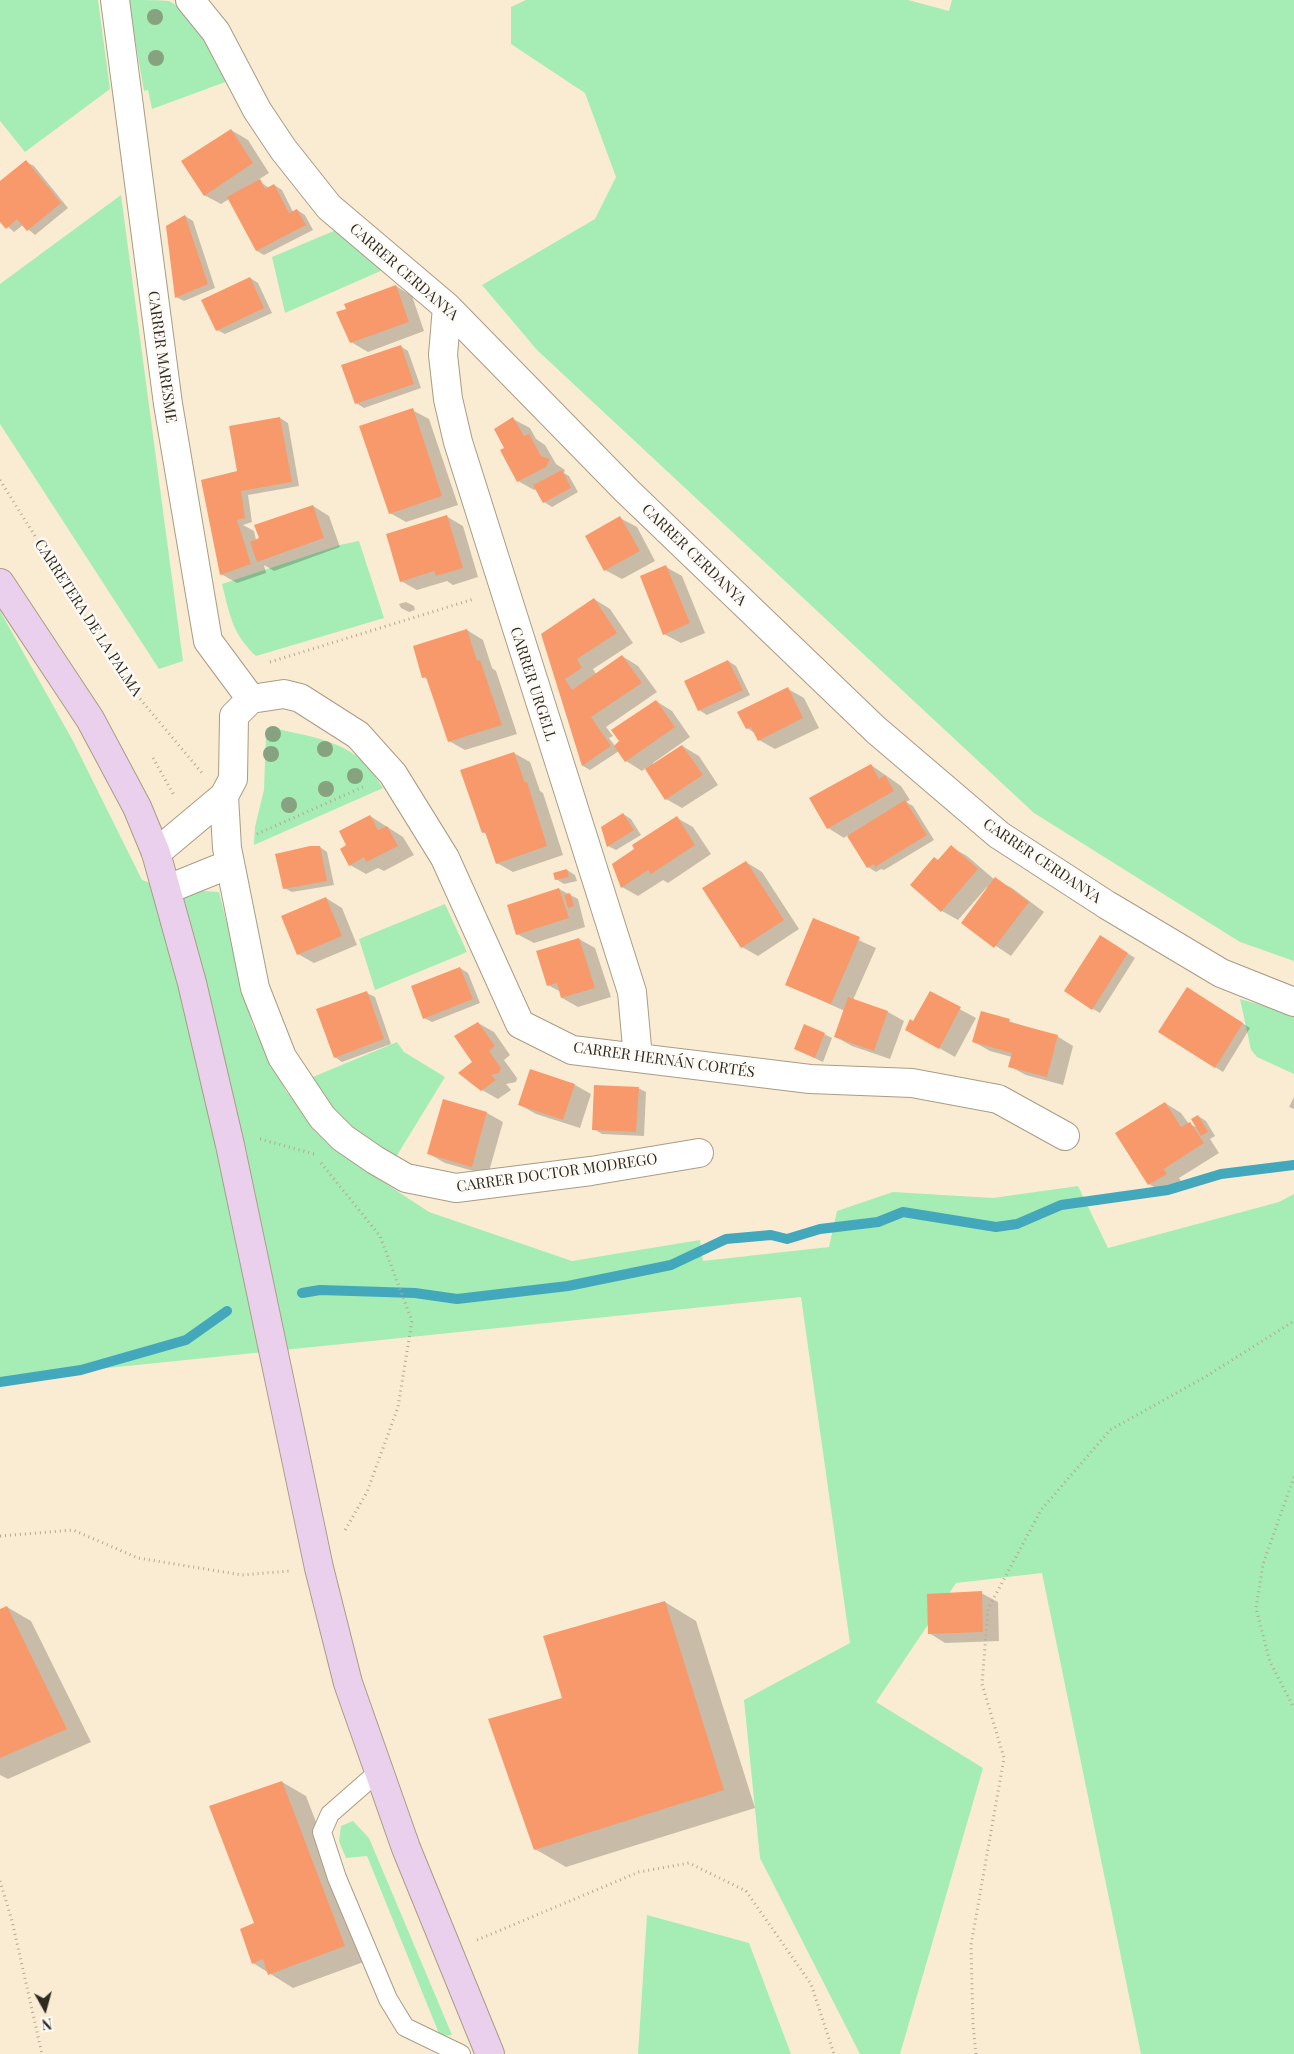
<!DOCTYPE html>
<meta charset="utf-8">
<style>
body{margin:0}
#map{position:relative;width:1294px;height:2054px;overflow:hidden;background:#faecd3;font-family:"Playfair Display",serif}
canvas{display:block}
.north{position:absolute;left:20px;top:1984px;width:50px;height:50px;-webkit-text-stroke:4px #fefbf6;paint-order:stroke;rotate:173deg;font-size:14px;font-weight:700;line-height:20px;text-align:center;color:#2f2a20}
.north::after{content:'';display:block;margin:auto;width:18px;height:22px;background:#2f2a20;clip-path:polygon(50% 0,100% 100%,50% 72%,0 100%)}
</style>
<div id="map">
<canvas width="1294" height="2054"></canvas>
<div class="north">N</div>
</div>
<script>
const context = document.querySelector('canvas').getContext('2d');
context.lineJoin = 'round';
function fillPath(path, color) { context.fillStyle = color; context.fill(path, 'evenodd'); }
function strokePath(path, color, width, dash) { context.strokeStyle = color; context.lineWidth = width; context.lineCap = dash ? 'butt' : 'round'; context.setLineDash(dash || []); context.stroke(path); }
function write(font, color, halo, rows, align = 'center') {
  context.font = font + ' "Playfair Display",serif'; context.lineWidth = 5; context.setLineDash([]); context.textBaseline = 'middle'; context.strokeStyle = halo; context.fillStyle = color; for (const [text, x, y, turn = 0] of rows) {
    context.save(); context.translate(x, y); context.rotate((+turn || 0) * Math.PI / 180); context.textAlign = isNaN(turn) ? turn : align; if (halo) context.strokeText(text, 0, 0); context.fillText(text, 0, 0); context.restore();
  }
}
fillPath(new Path2D(`
 M0,0h98l12,89 -85,63 -25,-31z
 M130,0c11,0 29,0 39,1 24,12 45,57 59,80l-76,28 -4,-19 -4,1 -15,-86z
 M526,0h382l41,11 3,-11h342v961l-54,-19 -206,-129 -497,-463 -55,-65 113,-66 21,-42 -31,-84 -74,-49v-37z
 M121,195l62,466 -24,8 -159,-245v-140z
 M336,230l49,39 -100,44 -13,-56z
 M359,541l25,77 -128,38c-24,-22 -26,-41 -34,-72l118,-39z
 M0,611l73,130 69,139 26,9 51,3 33,132 34,67 50,60 93,61 143,49 128,-21 3,21 126,-14 8,-36 56,-19 100,6 85,-12 30,62 171,-46 15,-8v860h-153l-99,-481 -86,10 -80,119 107,66 -83,286h-40l-100,-196 -16,-158 106,-57 -49,-346 -801,82z
 M269,727c28,7 63,11 86,28 12,8 20,21 28,33l-129,57 1,-18 9,-37 2,-56z
 M445,904l22,48 -92,38 -16,-51z
 M1240,999l54,15v60l-37,-17 -6,-7z
 M397,1042l7,10 41,25 -49,80c-37,-21 -62,-44 -88,-78z
 M353,1821l16,17 83,197 -12,1 -73,-180 -21,2 -7,-17 2,-15z
 M647,1915l102,28 42,111h-153z`), '#a5ecb5');
fillPath(new Path2D(`
 M231,130l17,10 21,33 -11,7 11,8 5,-3 8,5 11,22 4,-2 8,5 8,15 -49,25 -7,-4 -28,-52 -8,5 -17,-9z
 M26,162l8,4 34,42 -33,27 -12,-10 -9,7 -14,-12v-37z
 M185,216l8,5 22,67 -31,13 -8,-4z
 M250,278l8,5 14,30 -47,21 -8,-4z
 M396,286l16,10 12,35 -56,21 -17,-10 -13,-29z
 M400,346l8,5 13,37 -57,20 -8,-5z
 M412,410l17,9 29,86 -52,17 -16,-9z
 M280,418l8,5 11,63 -51,9 4,27 -9,3 11,6 2,9 57,-34 16,10 11,31 -66,24 -10,-6 2,8 -29,10 -16,-9 17,-102z
 M513,419l17,9 6,11 9,6 11,19 9,6 -1,3 5,3 9,16 -26,15 -8,-5 -7,-13 -3,1 -16,-9 -12,-33z
 M446,516l17,10 15,51 -25,8 -6,-4 -30,9 -16,-9z
 M620,518l17,9 18,34 -33,18 -17,-9z
 M666,567l16,9 23,57 -24,10 -17,-9z
 M594,599l16,10 23,34 -40,26 3,5 26,-18 16,10 19,26 -51,35 7,9 -4,2 6,8 41,-45 16,10 18,26 -37,26 1,2 28,-19 17,10 19,29 -36,23 -16,-9 -20,-31 -4,3 -16,-10 -7,-10 -29,19 -7,-4 -41,-131z
 M406,602l8,4 1,4 -6,2 -8,-4 -2,-4z
 M467,630l16,10 9,28 4,3 21,63 -52,16 -16,-9 -21,-62 -5,-2z
 M728,661l8,5 14,29 -43,20 -8,-5z
 M788,689l16,9 15,30 -44,21 -16,-9 -3,-6 -9,-6z
 M514,753l16,9 10,29 3,2 20,62 -50,17 -16,-9 -10,-28 -4,-3z
 M871,765l30,21 9,14 -4,2 7,4 21,34 -50,30 -3,-1 -5,3 -8,-5 -20,-32 -4,3 -16,-10z
 M623,814l8,5 10,16 -25,15 -8,-4z
 M370,816l33,21 11,18 -30,16 -6,-3 -12,6 -16,-9 -2,-20z
 M677,818l16,9 18,27 -43,29 -5,-3 -25,16 -16,-9z
 M320,847l7,5 7,33 -42,7 -8,-4z
 M951,847l16,9 28,24 17,8 32,24 -33,44 -49,-33 27,-35 -2,-1 -29,33 -16,-9 -30,-26z
 M746,862l16,10 37,57 -41,27 -16,-9z
 M567,870l8,5 2,6 -13,3 -8,-5z
 M559,889l19,10 7,28 -51,16 -17,-9z
 M326,898l16,10 15,37 -43,18 -16,-9z
 M814,920l62,28 -23,52 35,12 16,9 -14,38 -38,-13 -16,-9 9,-26 -59,-26z
 M579,939l16,9 16,49 -33,10 -16,-9 -1,-6 -13,-7z
 M1108,941l27,17 -35,55 -7,-4z
 M460,968l8,5 12,30 -48,19 -8,-4z
 M367,993l8,4 16,47 -49,18 -7,-5z
 M930,993l46,25 -21,39 -49,-28 8,-6z
 M1195,993l55,35 -27,44 -8,-5z
 M982,1013l75,23 16,10 -10,39 -37,-10 -17,-9 3,-9 -22,-6 -16,-9z
 M478,1023l16,9 16,23 -6,5 13,18 -1,4 -10,2 5,6 -13,9 -16,-9 -9,-28z
 M824,1034l8,4 -9,24 -28,-13z
 M531,1070l44,15 16,9 -11,34 -44,-14 -16,-9z
 M638,1088l8,4 -2,44 -42,-2 -8,-5z
 M1294,1097v12l-5,-2z
 M1165,1103l16,10 8,11 9,4v-12l8,5 9,15 -5,3 9,14 -40,25 3,5 -17,11 -16,-10z
 M487,1113l16,9 -15,53 -43,-12 -16,-9z
 M981,1593l17,9 1,39 -54,2 -16,-10z
 M665,1602l31,19 59,187 -189,59 -31,-18 29,-150z
 M7,1607l24,14 60,121 -83,37 -8,-4v-165z
 M282,1782l24,14 63,164 -76,28 -40,-25 3,-40z`), '#0003');
strokePath(new Path2D(`
 M302,1293l18,-3 95,3 42,6 111,-13 103,-21 55,-26 45,-4 16,4 33,-10 58,-7 25,-10 93,15 21,-3 44,-19 107,-15 53,-16 73,-9
 M0,1382l81,-12 105,-30 41,-29`), '#43a8bb', 10);
fillPath(new Path2D(`
 M231,129l22,34 -49,33 -23,-35z
 M26,160l35,43 -34,28 -10,-12 -11,10 -6,-7v-41z
 M260,179l5,10 9,-5 15,29 8,-4 9,16 -50,26 -29,-54z
 M185,215l23,69 -33,14 -9,-72z
 M250,277l14,31 -48,23 -15,-31z
 M396,285l13,37 -59,21 -14,-31 10,-3 -2,-5z
 M401,345l13,39 -59,20 -14,-39z
 M413,408l29,88 -53,18 -30,-88z
 M280,417l12,65 -51,9 4,27 -8,2 14,44 -31,11 -19,-95 36,-9 -8,-45z
 M513,417l11,19 5,-2 12,22 9,3 -4,8 -29,15 -17,-32 4,-2 -10,-19z
 M562,470l9,18 -28,15 -10,-18z
 M313,505l11,33 -67,24 -7,-20 9,-4 -5,-13z
 M447,515l16,53 -27,8 -2,-5 -34,11 -14,-48z
 M620,516l20,35 -36,20 -19,-35z
 M666,565l24,58 -27,12 -23,-59z
 M594,598l23,35 -40,26 5,9 -17,11 7,11 50,-35 20,28 -51,34 20,29 -29,20 -41,-132z
 M467,629l10,32 3,-1 22,65 -54,17 -22,-65 -4,1 -9,-32z
 M728,660l15,30 -45,21 -14,-30z
 M788,687l15,31 -45,23 -7,-14 -5,2 -9,-17z
 M656,700l19,27 -50,35 -11,-16 5,-5 -8,-11z
 M682,745l21,30 -38,25 -20,-31z
 M514,752l11,31 2,-1 20,64 -51,18 -11,-32 -3,1 -22,-63z
 M871,764l8,15 6,-4 9,16 -67,38 -18,-31z
 M905,800l22,35 -52,32 -1,-3 -7,4 -20,-32z
 M623,813l11,17 -27,17 -6,-20z
 M370,815l8,15 9,-4 11,20 -32,16 -2,-5 -15,9 -9,-17 6,-4 -7,-14z
 M677,816l18,29 -44,29 -3,-4 -27,18 -9,-24 22,-15 -2,-4z
 M951,845l27,24 -37,43 -31,-27 24,-28 4,3z
 M310,846h10l7,35 -44,8 -8,-35z
 M746,861l38,59 -43,28 -39,-60z
 M567,869l2,8 -14,3 -2,-7z
 M995,877l34,25 -35,46 -33,-25z
 M559,888l10,30 -53,17 -9,-30z
 M570,893l4,13 -6,2 -4,-13z
 M326,897l16,39 -45,19 -16,-39z
 M813,918l47,19 -29,67 -46,-19z
 M1100,935l28,18 -36,57 -28,-19z
 M579,938l16,50 -34,10 -4,-15 -10,3 -11,-35z
 M460,967l13,32 -50,20 -12,-33z
 M1187,987l56,36 -28,45 -57,-36z
 M367,991l17,48 -50,19 -18,-49z
 M930,991l31,16 -22,42 -34,-19 5,-11 3,2z
 M848,997l40,14 -14,40 -40,-14z
 M981,1011l29,8 -1,3 49,13 -11,42 -39,-10 4,-14 -40,-11z
 M478,1022l17,24 -6,5 12,17 -2,5 -8,2 5,5 -15,11 -23,-18 14,-11 -18,-26z
 M804,1024l21,9 -10,25 -21,-9z
 M530,1069l45,15 -12,36 -45,-15z
 M594,1085l45,2 -3,45 -44,-2z
 M443,1099l44,13 -15,55 -45,-13z
 M1165,1102l16,25 9,-5 14,21 -40,26 3,5 -19,11 -33,-52z
 M1198,1115l10,17 -7,4 -10,-17z
 M982,1591l1,41 -55,2 -1,-40z
 M665,1601l59,189 -190,60 -46,-131 74,-21 -19,-62z
 M7,1606l60,123 -67,29v-149z
 M282,1781l63,165 -77,29 -5,-16 -11,5 -12,-35 14,-6 -45,-117z`), '#f7996a');
const service = new Path2D(`
 M378,1772l-48,42 -8,18 15,46 51,121 17,28 56,27`);
const minor = new Path2D(`
 M115,0l53,404 40,237 43,58
 M190,0l26,32 41,78 26,39 46,58 118,100 180,184 249,239 123,105 108,70 114,68 73,29
 M447,307l-4,48 5,44 10,43 174,550 6,66
 M156,853l68,-57
 M168,889l62,-25
 M699,1153l-108,18 -135,17 -50,-10 -31,-18 -32,-22 -21,-21 -40,-60 -27,-69 -28,-140 -3,-52 9,-17 1,-63 17,-17 33,-5 16,4 58,37 35,39 52,84 75,166 52,26 238,29 102,4 86,16 67,37`);
const secondary = new Path2D(`
 M0,583l90,136 47,88 19,46 36,130 38,162 89,423 29,115 58,165 84,206`);
strokePath(service, '#a99c85', 20);
strokePath(minor, '#a99c85', 30);
strokePath(secondary, '#a99c85', 30);
strokePath(new Path2D(`
 M0,480l126,202 76,91
 M270,662l204,-63
 M153,758l22,39
 M257,834l106,-47
 M260,1139l54,15
 M321,1163l59,73 32,85 -14,86 -31,85 -23,40
 M1294,1477l-31,87 -7,44 14,54 24,46
 M0,1536l73,-6 65,28 104,17 47,-4
 M0,1881l12,40 30,133
 M477,1940l162,-68 50,-9 57,28 65,93 23,70
 M976,2054l-3,-29 -2,-80 33,-187 -22,-74 6,-75 53,-99 69,-80 95,-53 89,-56`), '#b3a894', 3, [1, 4]);
strokePath(service, '#fff', 18);
strokePath(minor, '#fff', 28);
strokePath(secondary, '#ebd0ee', 28);
context.fillStyle = '#86a27f';
for (const [x, y] of [
 [155,17],
 [156,58],
 [273,734],
 [325,749],
 [271,754],
 [355,776],
 [326,789],
 [289,805]
]) { context.beginPath(); context.arc(x, y, 8, 0, 2 * Math.PI); context.fill(); }
write('15px', '#2f2a20', '#fefbf6', [
 ["CARRER CERDANYA",404,272,41],
 ["CARRER MARESME",162,357,82],
 ["CARRER CERDANYA",694,555,44],
 ["CARRETERA DE LA PALMA",88,618,57],
 ["CARRER URGELL",533,684,72],
 ["CARRER CERDANYA",1042,861,34],
 ["CARRER HERNÁN CORTÉS",664,1060,8],
 ["CARRER DOCTOR MODREGO",557,1173,-8]
]);
</script>
